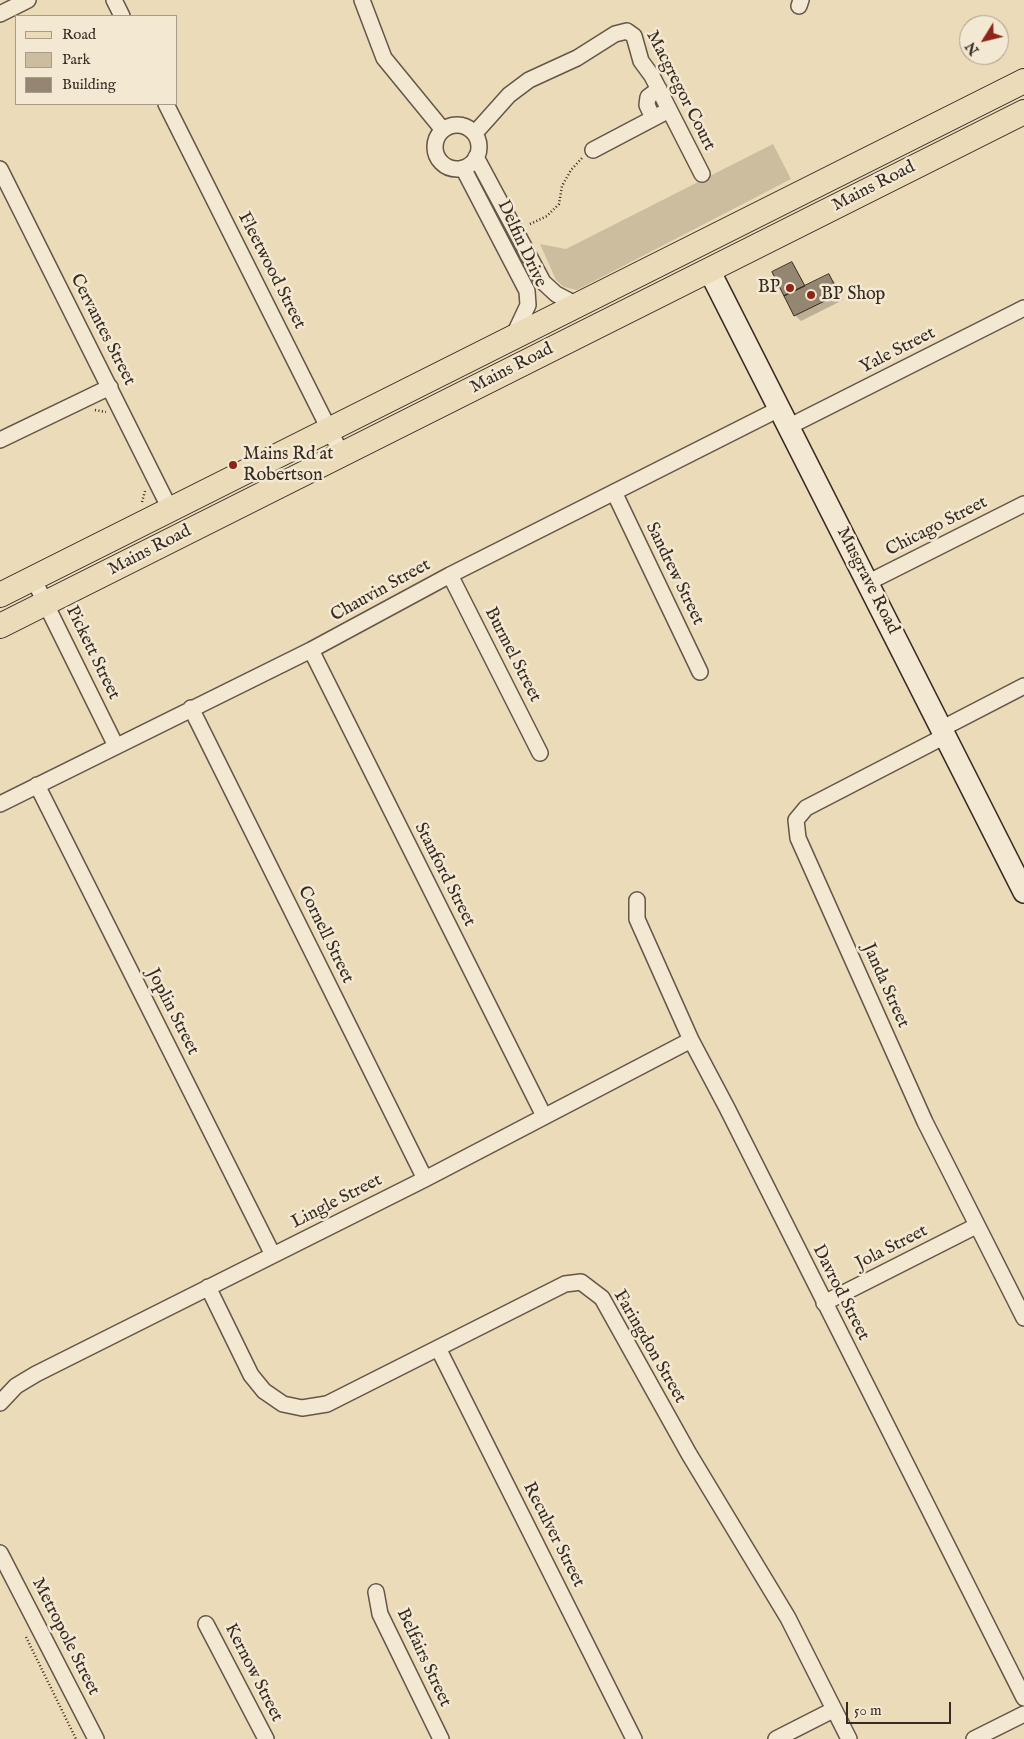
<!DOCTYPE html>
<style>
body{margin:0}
#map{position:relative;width:1024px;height:1739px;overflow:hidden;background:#ecdbb9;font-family:"IM FELL English",serif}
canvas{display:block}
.legend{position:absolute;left:15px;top:15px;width:162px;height:90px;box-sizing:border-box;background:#f3e8d2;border:1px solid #a79c8c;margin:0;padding:6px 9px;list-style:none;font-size:15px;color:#362a22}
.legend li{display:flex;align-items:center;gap:10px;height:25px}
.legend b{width:25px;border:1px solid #a79c8c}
.north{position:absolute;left:959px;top:15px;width:50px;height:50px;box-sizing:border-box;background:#f3e8d2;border:1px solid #a79c8c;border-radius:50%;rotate:234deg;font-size:14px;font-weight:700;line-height:20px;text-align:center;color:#362a22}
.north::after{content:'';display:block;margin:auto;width:18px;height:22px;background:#8f2418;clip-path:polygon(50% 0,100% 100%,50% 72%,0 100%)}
.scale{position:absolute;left:846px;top:1702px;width:105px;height:22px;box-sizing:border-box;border:2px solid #362a22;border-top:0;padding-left:6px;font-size:15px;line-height:18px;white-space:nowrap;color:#362a22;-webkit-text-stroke:4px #f3e8d2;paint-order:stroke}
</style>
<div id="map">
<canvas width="1024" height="1739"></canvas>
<ul class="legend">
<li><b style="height:6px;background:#ecdbb9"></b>Road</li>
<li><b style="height:14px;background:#cdbd9f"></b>Park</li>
<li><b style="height:14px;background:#958671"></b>Building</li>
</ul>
<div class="north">N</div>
<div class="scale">50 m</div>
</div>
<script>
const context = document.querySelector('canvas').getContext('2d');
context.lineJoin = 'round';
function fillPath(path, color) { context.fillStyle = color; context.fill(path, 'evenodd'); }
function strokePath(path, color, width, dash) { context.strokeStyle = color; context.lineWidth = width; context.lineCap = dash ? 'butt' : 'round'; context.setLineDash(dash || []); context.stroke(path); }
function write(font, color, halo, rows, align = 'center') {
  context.font = font + ' "IM FELL English",serif'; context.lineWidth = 5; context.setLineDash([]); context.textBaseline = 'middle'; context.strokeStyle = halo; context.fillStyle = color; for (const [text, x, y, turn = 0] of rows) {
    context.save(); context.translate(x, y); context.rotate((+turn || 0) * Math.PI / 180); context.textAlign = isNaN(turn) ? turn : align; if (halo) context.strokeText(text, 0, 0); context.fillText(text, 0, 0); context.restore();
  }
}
fillPath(new Path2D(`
 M773,144l18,35 -214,111 -13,-3 -8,-7 -16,-36 26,5z`), '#cdbd9f');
fillPath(new Path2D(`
 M792,263l13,24 23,-11 6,5 9,19 -42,21 -6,-6z`), '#0003');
const building = new Path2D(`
 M792,262l13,24 -21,10 -12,-24z
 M829,274l10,20 -45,22 -10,-20z`);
fillPath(building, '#958671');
strokePath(building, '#362a22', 1);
const street = new Path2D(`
 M114,0l8,16
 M362,0l22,58 59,72
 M799,6l2,-6
 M0,14l28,-14
 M166,104l176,351
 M653,118l-6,-13 1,-8 11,-8
 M435 147a22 22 0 1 1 44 0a22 22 0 1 1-44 0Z
 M475,133l34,-38 20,-15 48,-22 38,-24 12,-3 7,5 7,25 11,15 50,98
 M593,150l76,-40
 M476,157l67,125 13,12 21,11
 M463,168l64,123 1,14 -15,32
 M0,169l170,340
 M788,427l236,-119
 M0,440l110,-53
 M614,492l86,180
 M450,575l90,178
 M33,578l83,168
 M867,583l157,-79
 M311,650l233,466
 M191,708l234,471
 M941,729l83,-43
 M945,736l-139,72 -10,12 2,18 127,284 99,196
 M37,785l236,470
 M0,804l311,-154 139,-75 329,-166
 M637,900v19l54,121 36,68 297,590
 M208,1287l43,88 13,16 19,13 19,4 25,-4 238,-120 16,-2 21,16 87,156 99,164 61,121
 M824,1303l152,-77
 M438,1348l196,391
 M0,1403l16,-17 20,-12 389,-195 266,-139
 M0,1553l96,186
 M376,1592l4,22 61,125
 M206,1624l60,115
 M776,1739l57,-29
 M974,1739l50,-25`);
const secondary = new Path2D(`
 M709,270l315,622`);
const primary = new Path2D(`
 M0,595l1024,-514
 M0,626l1024,-514`);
strokePath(street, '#645648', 18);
strokePath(secondary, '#362a22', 24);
strokePath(primary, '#362a22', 26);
strokePath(new Path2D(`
 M530,224l17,-8 12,-12 3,-18 9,-16 11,-12
 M95,410l11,2
 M142,502l3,-11
 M26,1637l50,102`), '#362a22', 2.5, [1, 2.5]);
strokePath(street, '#f3e8d2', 15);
strokePath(secondary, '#f3e8d2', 21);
strokePath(primary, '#ecdbb9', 24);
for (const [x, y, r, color] of [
 [790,288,5,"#8f2418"],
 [811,295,5,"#8f2418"],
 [233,465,5,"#8f2418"]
]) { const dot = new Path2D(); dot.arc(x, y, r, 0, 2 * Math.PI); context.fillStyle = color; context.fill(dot); strokePath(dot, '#f3e8d2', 2); }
write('18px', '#362a22', '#f3e8d2', [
 ["Macgregor Court",680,91,63],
 ["Mains Road",874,187,-27],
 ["Delfin Drive",521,244,65],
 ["Fleetwood Street",271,271,63],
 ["Cervantes Street",102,330,63],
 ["Yale Street",898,351,-27],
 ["Mains Road",512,369,-27],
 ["Chicago Street",937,527,-27],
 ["Mains Road",150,551,-27],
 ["Sandrew Street",674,574,64],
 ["Musgrave Road",867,581,63],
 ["Chauvin Street",381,591,-29],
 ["Pickett Street",92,653,64],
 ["Burmel Street",512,655,63],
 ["Stanford Street",444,875,63],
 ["Cornell Street",325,935,64],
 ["Janda Street",885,986,66],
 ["Joplin Street",172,1012,63],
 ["Lingle Street",337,1202,-27],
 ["Jola Street",892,1248,-27],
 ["Davrod Street",840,1293,63],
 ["Faringdon Street",649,1347,60],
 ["Reculver Street",553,1535,63],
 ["Metropole Street",65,1637,63],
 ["Belfairs Street",423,1658,65],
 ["Kernow Street",253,1673,63]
]);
write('18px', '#362a22', '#f3e8d2', [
 ["BP",780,288,"right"],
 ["BP Shop",821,295],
 ["Mains Rd at",243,455],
 ["Robertson",243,476]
], 'left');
</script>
